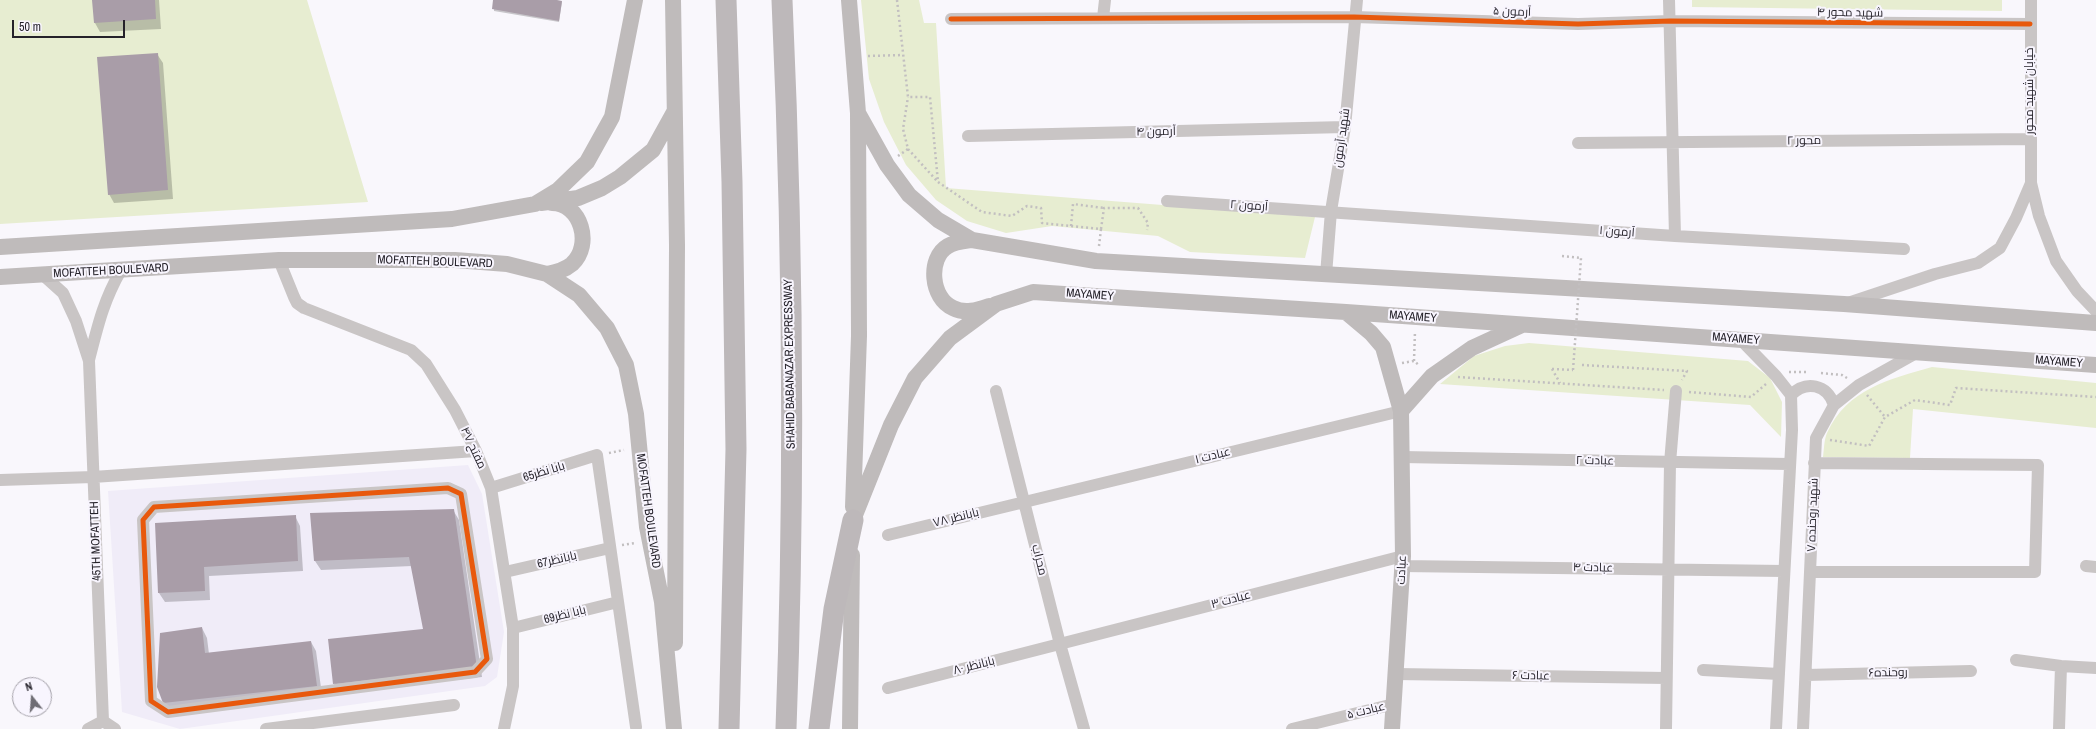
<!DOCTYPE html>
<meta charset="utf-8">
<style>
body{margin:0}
#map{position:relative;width:2096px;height:729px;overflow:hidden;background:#f9f7fc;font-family:"Archivo Narrow",sans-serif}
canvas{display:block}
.north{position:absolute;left:12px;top:677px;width:40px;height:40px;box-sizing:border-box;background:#f8f5fe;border:1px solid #a4a1a9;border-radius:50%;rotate:343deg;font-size:11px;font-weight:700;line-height:16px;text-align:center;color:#25222a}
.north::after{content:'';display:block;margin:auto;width:14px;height:18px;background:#6f6d74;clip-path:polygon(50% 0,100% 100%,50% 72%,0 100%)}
.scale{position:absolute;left:12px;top:20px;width:113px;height:18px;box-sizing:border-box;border:2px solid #25222a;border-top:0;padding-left:5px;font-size:12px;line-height:14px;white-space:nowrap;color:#25222a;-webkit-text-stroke:3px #f8f5fe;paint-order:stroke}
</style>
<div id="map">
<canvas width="2096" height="729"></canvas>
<div class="north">N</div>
<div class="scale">50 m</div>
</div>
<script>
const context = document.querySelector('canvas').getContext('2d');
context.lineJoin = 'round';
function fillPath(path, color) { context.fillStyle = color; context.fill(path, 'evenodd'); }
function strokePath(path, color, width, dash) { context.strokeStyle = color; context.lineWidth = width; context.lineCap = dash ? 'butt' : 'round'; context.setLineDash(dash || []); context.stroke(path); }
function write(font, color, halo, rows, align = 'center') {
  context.font = font + ' "Archivo Narrow",Cairo,sans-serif'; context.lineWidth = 4; context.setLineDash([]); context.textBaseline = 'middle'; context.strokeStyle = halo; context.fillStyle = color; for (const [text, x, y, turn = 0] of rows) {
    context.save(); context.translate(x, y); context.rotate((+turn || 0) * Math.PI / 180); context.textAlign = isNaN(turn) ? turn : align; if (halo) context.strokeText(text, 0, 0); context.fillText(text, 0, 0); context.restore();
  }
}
fillPath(new Path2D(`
 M468,465l14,29 22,138 -7,45 -12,9 -305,43 -58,-17 -14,-221z`), '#f0ecf8');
fillPath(new Path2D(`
 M0,0h307l61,202 -368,22z
 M861,0h58l5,23h12l10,165 369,29 -10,41 -115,-6 -32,-16 -106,-10 -46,7 -39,-12 -31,-21 -30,-35 -22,-43 -15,-43z
 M1692,0h310v11l-310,-4z
 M1529,343l219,18 22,17 12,24 -1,35 -31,-32 -310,-21 34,-28 31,-10z
 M1932,367l164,16v45l-183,-19 -3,49 -87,-1c1,-7 1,-17 4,-24 20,-44 63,-54 105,-66z`), '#e7edd1');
fillPath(new Path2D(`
 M93,0h66l2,29 -61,3 -5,-9z
 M494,0h58l10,2 -3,20 -65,-11z
 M157,54l6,9 10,136 -59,4 -5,-9z
 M453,510l6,10 23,157 -143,16 -5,-9 90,-55 -12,-63 -91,4 -6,-9 -3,-47z
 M295,516l5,10 3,45 -94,5 1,24 -45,2 -6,-9 -3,-69z
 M202,628l5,10 2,16 102,-12 5,9 6,44 -153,17 -6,-9z`), '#0003');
fillPath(new Path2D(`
 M92,0h63l1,19 -62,4z
 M493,0h64l5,1 -3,20 -67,-12z
 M158,53l10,137 -60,5 -11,-138z
 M454,509l23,159 -144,16 -5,-45 95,-10 -14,-72 -95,4 -4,-48z
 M296,515l2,46 -94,6 1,24 -47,2 -3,-70z
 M202,627l3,26 106,-12 6,45 -154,17 -6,-16 3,-54z`), '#a99da8');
strokePath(new Path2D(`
 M897,0l11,97h22l8,85 44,30 30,4 15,-10 14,2 1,15 59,6 3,-21h34l10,15 -1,7
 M868,56l35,-1
 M908,149l29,32
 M898,156l10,-7 -5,-20 5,-32
 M1071,226l2,-22 31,4
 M1099,246l2,-17
 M1562,256l19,2
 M1414,361l1,-30
 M1402,363l12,-2 6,5
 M1582,365l105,6 -5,9
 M1552,369l21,1
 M1552,369l8,14
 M1789,372h17
 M1821,373l21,2 5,3
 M1458,377l206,13
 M1689,392l62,5 15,-13
 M1867,395l18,22
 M1830,440l39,6 16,-29 30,-17 35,5 6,-17 140,9
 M609,453l15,-3
 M622,545l13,-2`), '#c2bfc0', 2.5, [2, 3]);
strokePath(new Path2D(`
 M1669,0l6,236
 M2031,0v183l8,33 17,45 21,30 19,20
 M1103,18l2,-18
 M951,19l403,-2 224,7 92,-3 360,3
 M968,136l377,-9
 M1578,143l452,-4
 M1167,201l508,35 229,13
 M279,260l15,37 3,6 7,5 107,42 15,14 29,46 21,41 15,37 22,140v58l-9,43
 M43,275l20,18 13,28 13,40 14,360
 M1326,275l5,-64 14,-84 12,-127
 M1848,303l87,-29 43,-11 22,-15 16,-30 15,-35
 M1741,340l35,36 15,19 1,35 -16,299
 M89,360c9,-35 14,-58 32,-90
 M996,391l64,253 24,85
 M1791,395c15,-15 36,-11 43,10
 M1402,457l387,7
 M0,480l93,-3 383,-26
 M448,488l13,6 26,165 -12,13 -307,40 -17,-11 -8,-181 11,-13z
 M491,488l106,-33 39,272
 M888,535l513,-124
 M1402,566l382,5
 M2086,566l10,1
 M505,572l105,-24
 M1811,572h224l3,-107 -224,-2
 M513,628l105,-26
 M2016,660l45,6 35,2
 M1703,670l76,4
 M1396,674l270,4
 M1806,675l165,-4
 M888,688l515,-132
 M103,721l12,8
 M88,729l15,-8
 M266,729l188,-24
 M1292,729l102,-25
 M1666,729l4,-266 6,-72
 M1803,729l13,-291 18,-33 25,-20 59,-33
 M2059,729l2,-63`), '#c9c5c5', 12);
strokePath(new Path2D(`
 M673,0l4,245 -2,398
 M849,0l9,113 1,223 -6,171
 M858,113l29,52 22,30 29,25 34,20 124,21 748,43 252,19
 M541,203l37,-5 24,-10 18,-11 33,-27 21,-38
 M972,240c-7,1 -18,2 -24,6 -21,12 -17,53 5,62 12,6 24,2 36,-2
 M0,247l452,-28 83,-15 23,-14 29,-28 25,-45 23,-117
 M547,274c10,-2 18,-4 25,-10 21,-19 9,-61 -20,-61
 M0,277l279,-17h176l52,4 40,10 32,21 28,33 19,37 10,49 11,113 15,75 12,127
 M1346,312l25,21 12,14 18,64 2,145 -11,173
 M1401,411l31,-35 40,-28 50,-23
 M853,520l38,-95 24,-47 35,-40 46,-34 37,-12 313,20 750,53
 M850,729l2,-174`), '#bfbbbb', 16);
strokePath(new Path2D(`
 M726,0l6,182 4,267 -7,280
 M782,0c11,242 13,486 4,729
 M819,729l15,-120 19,-89`), '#bdb8ba', 21);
strokePath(new Path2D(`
 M1573,370l8,-112`), '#c2bfc0', 2.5, [2, 3]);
strokePath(new Path2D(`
 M951,19l403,-2 224,7 92,-3 360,3
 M448,488l13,6 26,165 -12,13 -307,40 -17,-11 -8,-181 11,-13z`), '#e8590c', 5);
write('12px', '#25222a', '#f8f5fe', [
 ["آرمون ۵",1512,12,2],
 ["شهید محور ۴",1850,13,1],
 ["خیابان شهید محور",2030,91,-90],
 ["آرمون ۴",1156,132,-1],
 ["شهید آرمون",1342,138,-82],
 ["محور ۲",1804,141,-1],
 ["آرمون ۲",1249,206,4],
 ["آرمون ۱",1617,232,4],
 ["MOFATTEH BOULEVARD",435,262,2],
 ["MOFATTEH BOULEVARD",111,271,-3],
 ["MAYAMEY",1090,295,4],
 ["MAYAMEY",1413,317,4],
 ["MAYAMEY",1736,339,4],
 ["MAYAMEY",2059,362,4],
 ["SHAHID BABANAZAR EXPRESSWAY",790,364,-91],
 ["مفتح ۴۷",473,448,65],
 ["عبادت ۱",1213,456,-14],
 ["عبادت ۲",1595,461,1],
 ["بابا نظر65",544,472,-17],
 ["MOFATTEH BOULEVARD",648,511,82],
 ["شهید روحنده ۷",1813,515,-88],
 ["بابانظر ۷۸",956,518,-14],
 ["45TH MOFATTEH",96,541,-92],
 ["بابانظر67",557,560,-13],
 ["محراب",1039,560,76],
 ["عبادت ۴",1593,568,1],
 ["عبادت",1402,570,-87],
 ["عبادت ۳",1231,600,-15],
 ["بابا نظر69",565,615,-14],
 ["بابانظر ۸۰",974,666,-14],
 ["روحنده۶",1888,673,-1],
 ["عبادت ۶",1531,676,1],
 ["عبادت ۵",1366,711,-14]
]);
</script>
